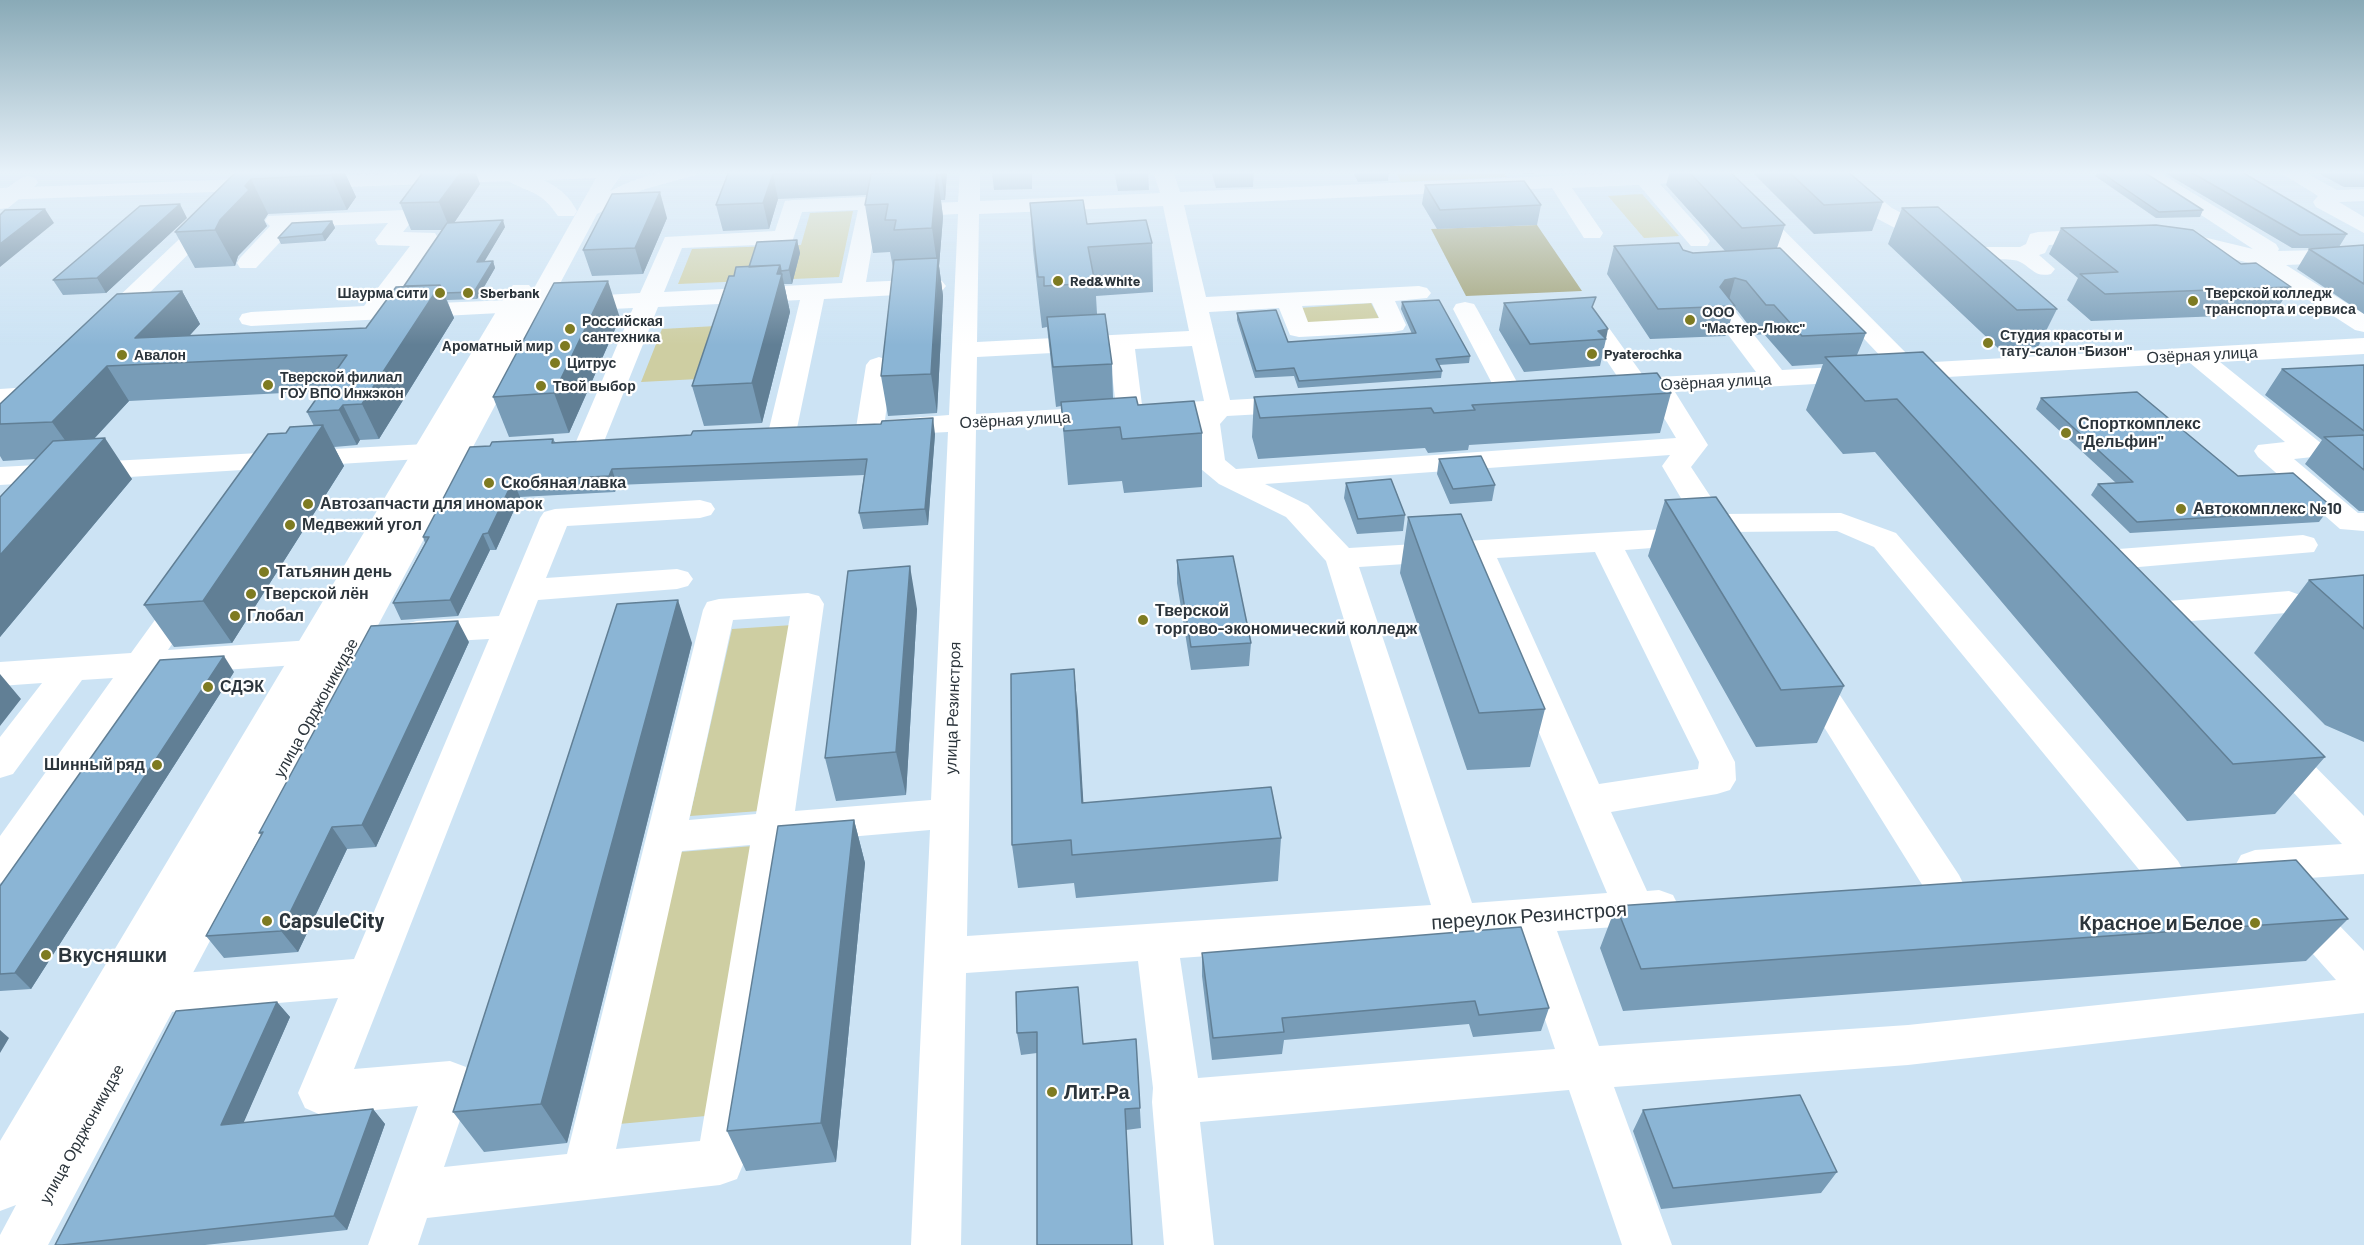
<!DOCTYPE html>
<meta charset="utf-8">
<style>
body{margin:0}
canvas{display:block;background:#cce3f4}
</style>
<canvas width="2364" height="1245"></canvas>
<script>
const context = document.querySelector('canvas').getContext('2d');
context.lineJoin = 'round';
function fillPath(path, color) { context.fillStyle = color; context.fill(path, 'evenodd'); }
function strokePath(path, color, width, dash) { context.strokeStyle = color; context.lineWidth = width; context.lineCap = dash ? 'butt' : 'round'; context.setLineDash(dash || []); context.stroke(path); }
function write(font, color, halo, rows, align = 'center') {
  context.font = font + ' Barlow,sans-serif'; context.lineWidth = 4.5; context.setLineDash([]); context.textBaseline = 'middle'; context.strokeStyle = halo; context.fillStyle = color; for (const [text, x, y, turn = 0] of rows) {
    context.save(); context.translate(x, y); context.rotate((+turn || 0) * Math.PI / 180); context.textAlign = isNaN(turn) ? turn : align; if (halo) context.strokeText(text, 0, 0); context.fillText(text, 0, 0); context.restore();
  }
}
fillPath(new Path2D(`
 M1395,171h107l5,6 -106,5z
 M1642,194l37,42 -35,2 -36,-42z
 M853,211l-14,66 -161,7 14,-35 109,-4 9,-32z
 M1371,303l11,21 -74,5 -9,-21z
 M716,326l-18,53 -57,3 21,-53z
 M793,625l-33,186 -70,5 42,-187z
 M753,846l-47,270 -87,8 61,-272z`), '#cecea2');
fillPath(new Path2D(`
 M1537,225l45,66 -116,5 -35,-67z`), '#9c9c6d');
fillPath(new Path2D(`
 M251,171h21l-159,158 -9,2 -9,-2 -3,-5 3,-5z
 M960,171h20v30l180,-8 -7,-22h20l7,21 494,-21 7,2 3,4 -3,4 -21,3 47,52 3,5 -3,5h-16l-52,-61 -67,3 31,45 -3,5h-16l-32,-50 -368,17 22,92 213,-11 8,2 4,5 -4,5 -32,3 11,24 -3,5 -9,2 -95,5 -9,-2 -11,-27 -70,4 21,88 69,-4 10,2 3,6 -3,6 -10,2 -72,4 -7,8 5,36 11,9 440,-31 -27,-45 -29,2 -9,-2 -4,-6 4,-6 8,-2 -31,-46 3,-5 9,-2 9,2 33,46 15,3 99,-5 -42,-56 3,-5 9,-2 9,2 47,59 106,-6 -184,-193h21l191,192 448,-25v16l-144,8 102,82 4,6 -4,6 -28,3 64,54h6v18l-24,-2 -82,-72 -4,-6 4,-6 27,-3 -95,-79 -260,15 1,2 -4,6c-11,2 -16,1 -24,-7l-228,13 33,53 -17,22 31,47 119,-1 55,20 282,328 6,11 -6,11 -14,5 -14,-5 -276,-336 -37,-16 -107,1 8,14 -4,7 -11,3 -11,-3 -6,-9 -81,6 110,212 1,18 -6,10 -13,4 -106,18 36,79 12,-1 14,5 6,12 -6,12 -14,5 -102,7 42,115 309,-21 428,-45 -54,-61 -6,-12 6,-12 14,-5 14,5 54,56v62l-456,52 -294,22 58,158h-50l-53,-155 -369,32 14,123h-50l-12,-143 1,-14 -15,-127 -172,12 -5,272h-50l19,-415 -140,12 -46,320 -7,17 -17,6 -293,33 -9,27h-50l50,-139 -97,9 -16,-7 -7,-15 40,-95 -180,15 -15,-5 -7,-14 7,-14 15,-5 196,-16 135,-320 -72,4 -12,-3 -5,-8 5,-8 12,-3 82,-5 41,-98 4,-6 11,-3 145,-9 11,3 4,6 -4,6 -11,3 -133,8 -21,52 131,-9 11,3 5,7 -5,7 -11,3 -139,11 -184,469 96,-8 16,6 7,15 -29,85 123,-13 136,-544 4,-8 12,-3 89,-6 11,3 5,8 -29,207 136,-11 17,-368 -59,3c-10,-2 -18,2 -29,-1l-4,-6 10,-63 4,-5 9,-3 9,3 4,5 -7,55 64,-5 9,-201 -81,4 -11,64 68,-3 8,2 4,5 -4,5 -8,2 -110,6 -28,134 -4,6 -10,2 -10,-2 -4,-6 32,-133 -142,7 -55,137 -4,6 -10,2 -10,-2 -4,-6 58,-136 -64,3 -9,-2 -3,-5 3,-5 9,-2 71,-4 25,-56 110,-6 10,-30 8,-1 99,-4 8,1 1,7 57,-2zM1163,206l26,125 -212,11 2,-128zM858,210l-16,73 -178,9 18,-44 102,-4 8,-2 10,-30zM1372,303l7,15 -71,4 -6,-16zM1192,346l12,55 -62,4 -7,-56zM1109,350l7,56 -140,8 1,-57zM1196,418l-4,5 5,40 4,6 18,15 67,33 40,44 105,344 -464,31 9,-506zM1670,455l-8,11 36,61 -349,21 -41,-43 -43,-21zM1595,552l104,210 -1,7 -99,15 -102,-226zM1466,560l141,333 -135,10 -113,-336zM790,616l-34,198 -67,6 44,-200zM750,845l-50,296 -84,8 66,-298zM1516,934l39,115 -357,29 -18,-120z
 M1824,171h22l46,37 53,28 3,5 -3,5h-16l-53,-28z
 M2134,171h23l119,73 3,5 -1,2 86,-2v16l-9,-3 -69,3 78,49v18l-9,-2 -102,-66 -54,-14 -27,4 -8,-2 -3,-5 3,-5 35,-6 54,13z
 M2278,171h24l35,19 27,-1v12l-25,1 25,15v16l-48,-26 -3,-5 5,-6z
 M28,176l7,2 3,4 -3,4 -27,22 -8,1v-16l21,-15z
 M405,210l8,1 3,5 -13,16 32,1 3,5 -48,67 120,-5 9,2 3,5 -3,5 -268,14 -9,-2 -3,-5 3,-5 9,-2 113,-6 46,-60 -32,-1 -3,-5 13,-17 -94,4 -38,41h-16l-3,-5 3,-5 30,-32 -5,-5 3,-5z
 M2101,229l8,2 3,5 -3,5 -60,4 -4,8 -6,2 16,14 -4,5c-17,4 -19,-7 -33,-13 -10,-4 -52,0 -66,0l-8,-2 -3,-5 3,-5 8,-2h68l6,-3 4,-10 8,-2z
 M1465,302l9,2 3,5 46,84 -4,6 -9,2 -9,-2 -4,-6 -44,-84 3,-5z
 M30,387l9,2 4,6 -4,6 -39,4v-16z
 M426,444l10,2 4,6 -4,6 -436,27v-18z
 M2303,535l11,3 4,7 -4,7 -222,19 -11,-3 -5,-7 5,-7 11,-3z
 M189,584l11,4 5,7 -37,55 143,-10 12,4 5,8 -5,8 -12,4 -160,11 -137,203 -14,5v-47l113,-158 -31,2 -69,94 -13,4v-41l42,-54 -42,3v-24l131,-9 47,-65z
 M2289,591l47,17 28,24v30l-12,-4 -40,-34 -26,-11 -142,12 -12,-3 -4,-8 4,-8 12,-3z
 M1808,662l12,3 139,210 6,12 -6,12 -14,5 -14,-5 -140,-225 5,-9z
 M2273,734l13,3 78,79v58l-109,8 -14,-5 -6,-11 6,-11 14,-5 87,-6 -82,-87 -5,-10 5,-10z`), '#fff');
fillPath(new Path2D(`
 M461,171h163l-14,20c27,-14 57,-23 88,-20l-3,4 -53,15 -45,24 -549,1031h-48v-10l16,-30 -16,6v-70l509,-851 4,-5h16l4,5 63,-112 -53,2c16,7 26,16 34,31l-3,5h-16c-17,-25 -26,-22 -50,-35l-508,19v-12z`), '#fff');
fillPath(new Path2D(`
 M237,171h107l12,26 -9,13 -79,4 -4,6 3,6 -29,30 -3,10 -40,2 -20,-36z
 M729,171h218l-2,29h-4l2,17 -4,49 4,30 -6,117 -49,3 -7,-40 12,-108 -3,-16 -17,1 -8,-48 2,-10 -89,4 -9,30 -46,2 -7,-26z
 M992,171h40v18l-38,1z
 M1114,171h34l1,19 -31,1z
 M1211,171h43l-1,16 -37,1z
 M1352,171h37l-1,10 -30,1z
 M1519,171h39l-1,2 -35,1z
 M1670,171h59l56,54 -8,23 89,85 -9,22 468,402 -50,57 -88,7 -312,-369 -32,2 -37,-44 17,-46 -31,2 -28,-32 -8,1 -19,-25 -3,-1 -8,27 -76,3 -43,-65 7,-28 79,7 32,-2 -59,-66z
 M1751,171h96l36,31 -11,29 -58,3z
 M1864,171h43v1l-40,1z
 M2098,171h44l61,39 -3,7 -44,1 -61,-42z
 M2167,171h73l107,63 -8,13 25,-2v69l-67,-45 12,-20 20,-1h-37l-127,-75z
 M2314,171h50v16h-20z
 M480,184l-26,39 51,4 -21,34h9l2,7 -18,31 -30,1 7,18 -75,121 -19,1 -3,5 -23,2 10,19 -112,177 -58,4 -30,-42 142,-172 28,-7 -7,-14 15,-21 -193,10 -35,38 38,40 -132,158v-140l36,-38 -33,2 -3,-5v-52l182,-113 18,33 -11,12 177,-8 38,-42 38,-56h-31l-11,-27z
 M1425,185l116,20 -4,20 -100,4 -15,-25z
 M1030,203l57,21 65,19 1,49 -57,4 1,18 15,50 1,34 25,7 64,28v54l-78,6 -2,-12 -54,4 -7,-79 -5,1 -9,-80 -5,1 -9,-78z
 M1902,208l155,101 -19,38 -39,2 -111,-105z
 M187,218l-81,75 -43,2 -10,-15z
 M667,218l-24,56 -51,2 -9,-26z
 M332,221l3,7 -10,13 -44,3 -3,-6z
 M2061,228l180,36 50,23 -17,27 -183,7 -24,-21 11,-22 -29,-24z
 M797,240l3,13 -8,31h-8l6,28 -28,111 -58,3 -12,-40 42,-110z
 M1402,302l68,54 -1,7 -30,2 3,6 -1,7 -143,10 -4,-12 -39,2 -18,-58v-7l51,29 124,-8 -11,-25z
 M1504,303l89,5 13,31 -6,27 -76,6 -25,-42z
 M620,318l-51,115 -60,4 -16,-40z
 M2364,365v146h-5l-54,-47 17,-24 -57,-45 17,-26z
 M1671,393l-11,40 -191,12 -1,5 -40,3 -3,-5 -167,11 -6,-22 2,-40z
 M2041,398l197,78 93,30 -12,16 -189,11 -39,-38 7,-11 18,-1 -80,-74z
 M935,434l-7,91 -65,4 -4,-16 5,-38 -247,10 -2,7 -95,5 -24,53h-6l-32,66 -57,4 -8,-17 32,-60 -2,-6 67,-91 63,-7 2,3z
 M1439,459l56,26 -3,16 -42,3 -13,-30z
 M1346,483l59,32 -2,16 -46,3 -13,-36z
 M1665,500l179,186 -27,57 -61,4 -108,-191z
 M1408,517l137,192 -15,58 -63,3 -67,-197z
 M1177,560l74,83 -2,23 -58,4 -14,-87z
 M2364,575v167l-39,-17 -71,-72 55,-73z
 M917,609l-11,186 -70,6 -11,-43z
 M469,642l-93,205 -29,2 -49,103 -74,6 -18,-22 55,-101 -2,-2z
 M692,643l-125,500 -83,9 -31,-40z
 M1074,669l9,133 198,36 -3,43 -202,17 -2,-15 -56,5 -6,-43z
 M234,672l-203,317 -31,2v-105z
 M854,820l11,43 -29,299 -90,9 -19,-40z
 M1616,906l732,13 -42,42 -683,50 -23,-63z
 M1202,953l347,55 -8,23 -68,6 -4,-13 -185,16 -2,14 -70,6 -10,-84z
 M1016,992l67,51 53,-4 5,89 -15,2 -89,-77 -16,2 -4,-22z
 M277,1002l13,15 -47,106 130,-14 12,15 -38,106 -142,15h-150z
 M1643,1110l194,62 -16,21 -160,16 -28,-78z`), '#789cb7');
fillPath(new Path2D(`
 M335,171h9l12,26 -9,13 -16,-35z
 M462,171h13l5,13 -30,45 -11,-27z
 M937,171l6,46 -4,49 4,30 -6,117 -6,-39 7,-104 -6,-42z
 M942,171h5l-2,29 -4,-25z
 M773,174l5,25 -9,30 -6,-26z
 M251,179l17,35 -4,6 3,6 -29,30 -3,10 -20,-36 5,-10z
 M660,192l7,26 -24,56 -8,-26z
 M180,204l7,14 -81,75 -9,-15z
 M45,209l9,14 -54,44v-23z
 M503,220l2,7 -25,42 -3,-7z
 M332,221l3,7 -10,13 -3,-7z
 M797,240l3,13 -8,31 -3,-14z
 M493,261l2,7 -18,31 -3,-7z
 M780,265l10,47 -28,111 -10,-40z
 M1735,278l-8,29 -7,-20 5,-7z
 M608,281l12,37 -51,115 -15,-40z
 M440,285l14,33 -75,121 -17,-35z
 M182,291l18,33 -36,40 -29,-26z
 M1608,329l-2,10 -8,-8z
 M107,366l22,35 -52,56 -25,-35z
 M343,405l17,35 -3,5 -18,-35z
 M933,418l2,16 -7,91 -3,-16z
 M323,425l21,41 -112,177 -29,-42z
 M105,438l27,41 -132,158v-82z
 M612,469l5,16 -2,7 -6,-16z
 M513,481l7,16 -24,53 -8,-17z
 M483,534l7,16 -32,66 -8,-16z
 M910,566l7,43 -11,186 -10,-43z
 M678,600l14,43 -125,500 -26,-39z
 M458,621l11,21 -93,205 -14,-22z
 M224,656l10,16 -203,317 -16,-16z
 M1074,669l4,43 8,134 -4,-43z
 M0,674l21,25 -21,27z
 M854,820l11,43 -29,299 -15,-39z
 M332,827l15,22 -49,103 -17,-21z
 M277,1002l13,15 -54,123 -15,-15z
 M0,1030l9,8 -9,15z
 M373,1109l12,15 -38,106 -13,-14z`), '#617f95');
const building = new Path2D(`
 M237,171h98l-4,4 -80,4 -6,7 4,4 -29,30 -5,10 -40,2z
 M421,171h41l-23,31 -39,1 21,-28z
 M729,171h110l-66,3 -10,29 -47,2z
 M898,171h37l-37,1z
 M937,171l-5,57 -38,2 2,-10h-11l3,-16 -23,1 6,-31z
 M937,171h5l-1,4h-3z
 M1688,171h41l56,54 -43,3z
 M1788,171h59l36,31 -59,3z
 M2099,171h43l61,39 -44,2z
 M2189,171h51l107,63 -47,1z
 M1524,181l17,24 -101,5 -15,-25z
 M660,192l-25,56 -52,2 29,-56z
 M1083,200l4,24 59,-4 6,23 -64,4 7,36 -51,3v-9h-6l-8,-74z
 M180,204l-83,74 -44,2 87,-74z
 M1938,207l119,102 -40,1 -115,-102z
 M45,209l-45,35v-29l5,-5z
 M503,220l-26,42 16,-1 -19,31 -30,1 -4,-8 -36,1 43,-63z
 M332,221l-10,13 -44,4 14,-15z
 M2156,225l37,5 48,34 15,-1 35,24 -186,7 -25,-20 38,-2 -57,-44z
 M797,240l-8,30 -8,1 -1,-6 -31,2 8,-25z
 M1679,243l4,7 10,3 87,-5 86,85 -64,3 -28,-31h-8l-20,-24 -11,-3 -10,2 -5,7 15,19 -77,3 -44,-63z
 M2364,245v39l-55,-35z
 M938,258l-7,116 -50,2 13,-116z
 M780,265l-3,9h5l-30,109 -60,3 37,-110h5l2,-9z
 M608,281l-54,112 -61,4 61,-114z
 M440,285l-78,119 -19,1 -4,5 -32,2 40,-57 -240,11 -55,56 -52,2v-20l117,-110 65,-3 -47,47 231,-10 30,-41z
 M1596,297l-4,10 16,22 -10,2 8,8 -76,5 -26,-41z
 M1439,300l31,56 -34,3 6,12 -143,10 -5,-13 -38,3 -19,-58 39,-3 12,32 128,-9 -14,-31z
 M1105,314l7,50 -59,3 -6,-50z
 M1923,352l402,405 -92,7 -336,-365 -32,2 -40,-44z
 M2364,365v66l-82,-62z
 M1657,373l14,20 -199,12 3,5 -41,3 -3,-5 -171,10 -6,-21z
 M2137,392l101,84 55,-3 38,33h-8l4,4 -190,12 -39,-38 35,-2 -92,-84z
 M1136,397l2,8 56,-4 8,32 -80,6 -2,-12 -56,4 -3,-29z
 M933,418l-8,91 -66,4 8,-54 -255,10 -3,7 -96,5 -25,52 -5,1 -33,66 -57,3 36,-66h-6l47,-90 20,-1 2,-4 61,-3 -1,4 139,-8 2,-4 188,-7 1,-3z
 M323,425l-120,176 -59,4 124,-171 18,-1 4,-6z
 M2364,435v35l-40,-33z
 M105,438l-105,117v-58l53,-56z
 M1481,456l14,29 -42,4 -14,-30z
 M1391,479l14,36 -47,4 -12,-36z
 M1716,497l128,189 -63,4 -116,-190z
 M1461,514l84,195 -66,4 -71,-196z
 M1233,556l18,87 -60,4 -14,-87z
 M910,566l-14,186 -71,6 23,-187z
 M2364,575v54l-55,-49z
 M678,600l-137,504 -88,8 164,-508z
 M458,621l-96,204 -30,2 -51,104 -75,5 57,-104 -4,1 112,-207z
 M224,656l-209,317 -15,1v-88l160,-226z
 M1074,669l8,134 189,-16 10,51 -209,17 -1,-15 -59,5 -1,-171z
 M854,820l-33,303 -94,8 51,-305z
 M2296,860l52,59 -707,50 -25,-63z
 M1521,927l28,81 -70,7 -4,-14 -193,17 2,14 -71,6 -11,-85z
 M1078,987l5,57 53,-5 4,69 -15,1 7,136h-95v-213l-20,1 -1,-41z
 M277,1002l-56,123 152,-16 -39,107 -272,29h-7l121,-234z
 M1800,1095l37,77 -164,16 -30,-78z`);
fillPath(building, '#8bb5d5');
strokePath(building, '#617f95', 1.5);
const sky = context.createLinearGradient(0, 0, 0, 345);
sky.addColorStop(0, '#89aab7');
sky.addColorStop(0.5, '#e8f2fa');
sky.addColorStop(1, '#e8f2fa00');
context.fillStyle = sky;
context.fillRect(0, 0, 2364, 345);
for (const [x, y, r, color] of [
 [1058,281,6,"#7e7b22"],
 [440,293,6,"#7e7b22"],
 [468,293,6,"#7e7b22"],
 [2193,301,6,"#7e7b22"],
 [1690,320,6,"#7e7b22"],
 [570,329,6,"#7e7b22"],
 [1988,343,6,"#7e7b22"],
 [565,346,6,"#7e7b22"],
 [1592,354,6,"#7e7b22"],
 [122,355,6,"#7e7b22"],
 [555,363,6,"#7e7b22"],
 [268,385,6,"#7e7b22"],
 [541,386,6,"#7e7b22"],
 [2066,433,6,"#7e7b22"],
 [489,483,6,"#7e7b22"],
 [308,504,6,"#7e7b22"],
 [2181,509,6,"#7e7b22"],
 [290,525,6,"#7e7b22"],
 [264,572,6,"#7e7b22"],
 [251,594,6,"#7e7b22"],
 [235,616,6,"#7e7b22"],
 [1143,620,6,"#7e7b22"],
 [208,687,6,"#7e7b22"],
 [157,765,6,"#7e7b22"],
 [267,921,6,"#7e7b22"],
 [2255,923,6,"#7e7b22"],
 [46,955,6,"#7e7b22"],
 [1052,1092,6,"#7e7b22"]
]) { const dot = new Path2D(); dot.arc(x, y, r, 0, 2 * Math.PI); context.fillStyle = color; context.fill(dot); strokePath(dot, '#fff', 2); }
write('bold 14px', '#2c353c', '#fff', [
 ["Red&White",1070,281],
 ["Шаурма сити",428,293,"right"],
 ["Sberbank",480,293],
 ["Тверской колледж",2205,293],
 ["транспорта и сервиса",2205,309],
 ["ООО",1702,312],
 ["\"Мастер-Люкс\"",1702,328],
 ["Российская",582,321],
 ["сантехника",582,337],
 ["Студия красоты и",2000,335],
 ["тату-салон \"Бизон\"",2000,351],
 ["Ароматный мир",553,346,"right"],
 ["Pyaterochka",1604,354],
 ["Авалон",134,355],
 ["Цитрус",567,363],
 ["Тверской филиал",280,377],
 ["ГОУ ВПО Инжэкон",280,393],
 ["Твой выбор",553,386]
], 'left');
write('16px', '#2c353c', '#fff', [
 ["Озёрная улица",2202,355,-3],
 ["Озёрная улица",1716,382,-3],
 ["Озёрная улица",1015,420,-3],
 ["улица Орджоникидзе",316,708,-61],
 ["улица Резинстроя",953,708,-88],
 ["улица Орджоникидзе",82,1134,-61]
]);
write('bold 16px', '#2c353c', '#fff', [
 ["Спорткомплекс",2078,424],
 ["\"Дельфин\"",2078,442],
 ["Скобяная лавка",501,483],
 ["Автозапчасти для иномарок",320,504],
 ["Автокомплекс №10",2193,509],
 ["Медвежий угол",302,525],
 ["Татьянин день",276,572],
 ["Тверской лён",263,594],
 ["Тверской",1155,611],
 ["торгово-экономический колледж",1155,629],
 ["Глобал",247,616],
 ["СДЭК",220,687],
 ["Шинный ряд",145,765,"right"]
], 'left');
write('20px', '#2c353c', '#fff', [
 ["переулок Резинстроя",1529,916,-4]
]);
write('bold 20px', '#2c353c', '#fff', [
 ["CapsuleCity",279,921],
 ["Красное и Белое",2243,923,"right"],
 ["Вкусняшки",58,955],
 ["Лит.Ра",1064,1092]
], 'left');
</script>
